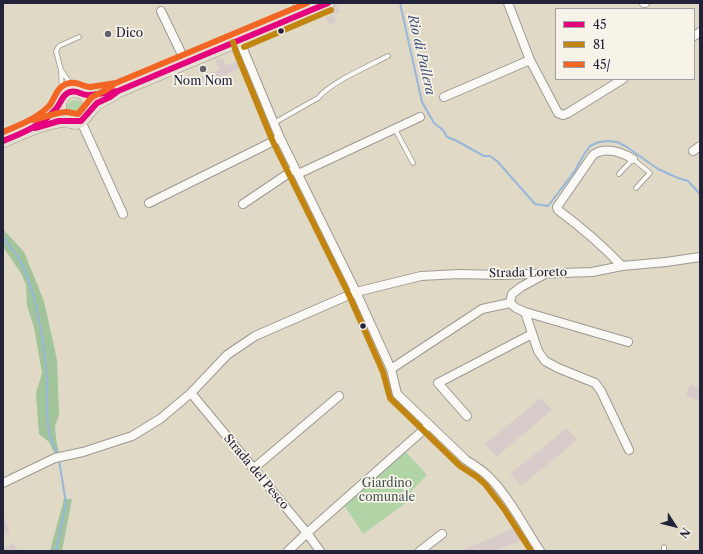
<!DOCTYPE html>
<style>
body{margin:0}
#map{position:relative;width:703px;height:554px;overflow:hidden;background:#dfd9c5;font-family:"Libre Caslon Text",serif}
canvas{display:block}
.frame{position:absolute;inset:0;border:4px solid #22223b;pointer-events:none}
.legend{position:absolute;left:555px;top:8px;width:140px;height:72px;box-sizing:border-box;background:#f7f3e8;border:1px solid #a29fa3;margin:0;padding:5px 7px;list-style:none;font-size:12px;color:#22223b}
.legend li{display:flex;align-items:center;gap:8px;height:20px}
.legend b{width:20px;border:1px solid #a29fa3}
.north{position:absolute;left:655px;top:506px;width:40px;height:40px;-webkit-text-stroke:3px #f7f3e8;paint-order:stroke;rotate:126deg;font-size:11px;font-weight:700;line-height:16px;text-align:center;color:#22223b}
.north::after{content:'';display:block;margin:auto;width:14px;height:18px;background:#22223b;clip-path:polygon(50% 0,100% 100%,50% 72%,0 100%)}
</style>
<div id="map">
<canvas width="703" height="554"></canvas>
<div class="frame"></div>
<ul class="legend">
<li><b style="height:5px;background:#e5007d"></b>45</li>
<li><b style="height:5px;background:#c2850f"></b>81</li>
<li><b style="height:5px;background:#f26522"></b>45/</li>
</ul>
<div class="north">N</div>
</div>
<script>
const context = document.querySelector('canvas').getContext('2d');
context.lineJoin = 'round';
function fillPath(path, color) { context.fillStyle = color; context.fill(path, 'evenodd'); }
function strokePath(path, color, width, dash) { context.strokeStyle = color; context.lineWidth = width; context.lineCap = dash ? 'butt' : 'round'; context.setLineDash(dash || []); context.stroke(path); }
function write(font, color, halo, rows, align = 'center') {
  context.font = font + ' "Libre Caslon Text",serif'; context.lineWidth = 3.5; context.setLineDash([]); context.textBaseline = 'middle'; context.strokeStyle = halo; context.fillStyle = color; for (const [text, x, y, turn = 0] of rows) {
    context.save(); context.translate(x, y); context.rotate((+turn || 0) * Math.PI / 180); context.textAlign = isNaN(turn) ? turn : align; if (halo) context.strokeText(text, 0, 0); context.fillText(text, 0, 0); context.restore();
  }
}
fillPath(new Path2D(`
 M67 108a8 8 0 1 1 16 0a8 8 0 1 1-16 0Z
 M403,449l24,26 -16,16 4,5 -52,38 -20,-31z`), '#b0d4a5');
fillPath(new Path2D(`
 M3,229l21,23 20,49 13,59 2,55 -4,11 1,13 3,14 -5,-1 -5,-10 -10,-8 -3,-41 6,-20 -8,-46 -7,-21 -1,-21 -5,-12 -18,-26z
 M64,499h8l-10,52h-12z`), '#a1c49a');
strokePath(new Path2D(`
 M400,3l22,99 12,21 9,7 4,7 8,3 29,16h6l7,5 38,43 13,2 26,-34 11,-19 5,-7 9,-4 9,-1 9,1 10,5 31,22 20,9 10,3 12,13
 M3,237c4,6 9,12 13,17 20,31 29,91 31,127 1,18 -2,37 3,55 2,7 6,13 8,20
 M56,551l10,-48 -7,-43`), '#98b7da', 2);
fillPath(new Path2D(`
 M337,5l3,7 -7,3 3,7 -7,3 -3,-8 7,-2 -2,-5z
 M222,57l4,9 15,-7 3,7 -39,19 -4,-8 19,-8 -5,-9z
 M690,384l10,4v13l-14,-5z
 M541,398l11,12 -56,47 -11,-13z
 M567,428l10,12 -56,46 -11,-12z
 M3,515l7,17 -7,2z
 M517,527l7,12 -29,12h-35z
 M14,543l3,6 -1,1v1h-13v-3z`), '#d7ccc9');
const lane = new Path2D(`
 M61,70l13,19
 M62,94l-1,-24 -5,-19 3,-5 20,-9
 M274,123l44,-25c13,-16 51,-32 70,-42
 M395,129l18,34
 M619,174l14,-15 17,14 -14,15
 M664,551v-4`);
const street = new Path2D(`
 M298,3l6,11
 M508,3l22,57 28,53 5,2 5,-2 55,-34
 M644,3h1
 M161,11l25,52
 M694,36l6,-4
 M241,40l2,9 37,89 76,154 35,77 6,25 69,66c9,6 18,11 25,19 19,20 34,49 49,72
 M444,97l86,-37
 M81,121l42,93
 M693,151l7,-5
 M298,174l122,-57
 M149,203l131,-65
 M243,204l52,-35
 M622,266c-20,-21 -41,-39 -64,-56l-1,-3 36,-52c13,-9 28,-3 40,4
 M510,303l6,5 9,4 103,30
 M525,312l13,39 7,10 13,7 37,15 6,8 28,59
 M391,369l91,-60 28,-6 2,-9 9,-7 24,-13
 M191,393l116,140 13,18
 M467,416l-29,-33 94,-49
 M253,469l86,-73
 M3,483l52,-25 28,-6 49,-16 28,-17 31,-26 36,-38 28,-19 101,-44 65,-16 38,-2 42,1 91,-3 30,-6 44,-4 34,-5
 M288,551l19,-18 122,-108
 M420,551l22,-17`);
const primary = new Path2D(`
 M90,110c1,-28 -35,-23 -30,0 1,4 4,8 7,10 16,9 20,-9 29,-16 7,-5 15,-7 22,-13l210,-88
 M3,141c21,-9 41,-19 64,-21`);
strokePath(lane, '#9d9991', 5.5);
strokePath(street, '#9d9991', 10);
strokePath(primary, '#9d9991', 14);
strokePath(lane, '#faf9f6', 4);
strokePath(street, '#faf9f6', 8);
strokePath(primary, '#e5e0d2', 13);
strokePath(new Path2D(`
 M35,128l24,-7h22l16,-18 13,-6 8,-6
 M3,141c19,-8 38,-15 52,-31 6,-6 7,-16 15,-18 8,-2 11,3 18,3 9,0 20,-3 30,-4l210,-88`), '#e5007d', 6);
strokePath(new Path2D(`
 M233,42l3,10 37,90 76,153 34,77 7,26 70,68 17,11 8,7 19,25 27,42
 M244,47l87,-37`), '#c2850f', 6);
strokePath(new Path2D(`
 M33,120l25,-7 9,-1 11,2 14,-17 14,-7 7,-5
 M3,132c17,-7 33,-13 46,-26 6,-7 7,-18 17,-22 12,-4 16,3 24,3l26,-4 191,-80`), '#f26522', 6);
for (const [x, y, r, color] of [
 [281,31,3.5,"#22223b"],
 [108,34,4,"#64626b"],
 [203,69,4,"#64626b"],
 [363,326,3.5,"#22223b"]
]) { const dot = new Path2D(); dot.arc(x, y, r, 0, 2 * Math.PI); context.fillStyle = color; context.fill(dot); strokePath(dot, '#f7f3e8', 1.5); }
write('12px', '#22223b', '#f7f3e8', [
 ["Dico",116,34],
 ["Nom Nom",203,82,"center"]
], 'left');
write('12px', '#22223b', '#f7f3e8', [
 ["Strada Loreto",528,273,-1],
 ["Strada del Pesco",256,472,50]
]);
write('12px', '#415653', '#f7f3e8', [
 ["Giardino",387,484],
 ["comunale",387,498]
]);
write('italic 13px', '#415176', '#f7f3e8', [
 ["Rio di Pallera",421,55,77]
]);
</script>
